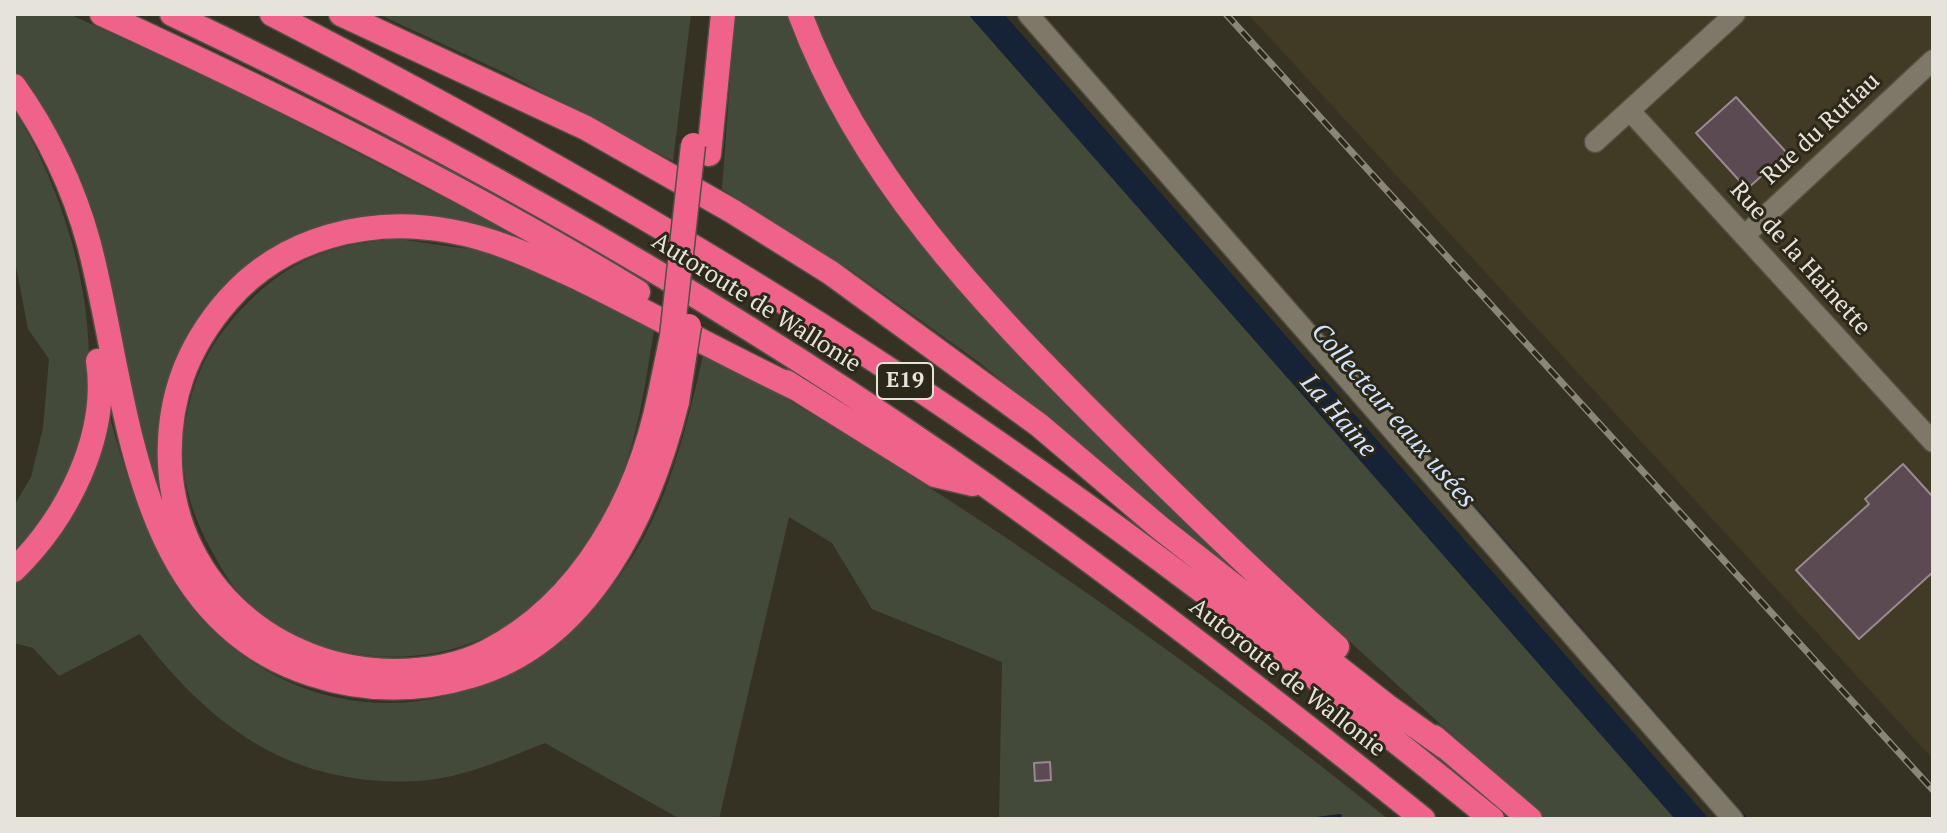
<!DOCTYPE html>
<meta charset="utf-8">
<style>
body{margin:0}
#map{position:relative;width:1947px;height:833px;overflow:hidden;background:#363223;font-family:"PT Serif",serif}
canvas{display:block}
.frame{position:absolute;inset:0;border:16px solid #e6e3da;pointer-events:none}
</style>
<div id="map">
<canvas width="1947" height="833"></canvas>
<div class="frame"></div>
</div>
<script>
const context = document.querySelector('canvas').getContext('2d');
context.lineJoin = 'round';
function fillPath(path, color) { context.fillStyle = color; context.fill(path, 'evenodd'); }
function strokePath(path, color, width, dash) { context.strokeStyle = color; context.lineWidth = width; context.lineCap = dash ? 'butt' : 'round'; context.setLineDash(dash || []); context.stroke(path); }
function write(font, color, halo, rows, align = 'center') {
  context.font = font + ' "PT Serif",serif'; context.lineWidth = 6; context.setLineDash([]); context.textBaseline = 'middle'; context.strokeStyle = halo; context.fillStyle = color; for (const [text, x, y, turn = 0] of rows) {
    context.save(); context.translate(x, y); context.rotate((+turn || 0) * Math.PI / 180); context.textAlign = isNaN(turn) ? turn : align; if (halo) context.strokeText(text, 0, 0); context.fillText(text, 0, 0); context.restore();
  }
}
fillPath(new Path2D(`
 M1248,14h685v745z`), '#413b25');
fillPath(new Path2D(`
 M14,14h55l154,70 390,200 -223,-67 -78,12 -33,15 -32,21 -30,30 -23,31 -31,192 -115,-396 -34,-53z
 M378,14h313l-18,147 -168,-88z
 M735,14h53l33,76 39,64 373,409 -4,6 -249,-206 -131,-94 -127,-80z
 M813,14h155l707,805h-129c-142,-128 -286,-256 -422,-392 -123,-123 -245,-249 -311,-413z
 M14,109c56,91 93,222 66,328 -11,44 -37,83 -66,116v-47l17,-29 12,-49 6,-69 -21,-30 -14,-73z
 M398,239l91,13 166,73c-10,58 -17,117 -41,170 -22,48 -71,111 -118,137 -80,43 -194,30 -257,-39 -11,-12 -18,-26 -26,-40 -23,-41 -35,-81 -28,-128 6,-37 18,-69 42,-99 49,-59 93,-82 171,-87z
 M704,351c240,136 469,295 684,468h-389l3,-157 -130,-53 -40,-66 -43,-26 -70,302h-39l-135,-76c-41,16 -84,36 -128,38 -124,6 -205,-52 -277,-147l-81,42 -26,-28 -19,-5v-64l95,-165c21,76 47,164 107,220 131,119 311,75 407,-63 45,-63 64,-145 81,-220z`), '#444a3a');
fillPath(new Path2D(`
 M968,14h36l705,805h-34z`), '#162235');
strokePath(new Path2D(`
 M1464,496l282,323
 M1316,819l24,-3`), '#162235', 4);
const building = new Path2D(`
 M1736,97l51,56 -40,36 -51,-56z
 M1903,464l30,33v75l-74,67 -63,-69 73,-66 -4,-5z
 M1050,762l1,18 -16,1 -1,-18z`);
fillPath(building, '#5b4a52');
strokePath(building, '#9b8890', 2);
const minor = new Path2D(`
 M1028,14l705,805
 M1630,111l303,331
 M1595,142l140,-128
 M1744,236l189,-176`);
const highway = new Path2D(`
 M102,14c183,84 364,174 536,278
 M172,14c284,135 559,292 816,473 149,106 293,218 435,332
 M272,14c212,109 419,225 618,356 209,137 409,292 602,449
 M341,14l245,114 146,83 99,62 208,152 120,102 228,179 58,41
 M800,14c60,161 180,287 300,407 77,77 155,153 237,226
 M14,86c33,46 60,102 75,158 40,151 41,372 222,430 54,18 106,18 160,2 119,-34 179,-164 206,-274
 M709,154l14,-140
 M786,382l149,93 38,9
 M660,394c-21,103 -77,209 -174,258 -28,14 -61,19 -92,19 -117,-1 -218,-85 -224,-206 -3,-64 16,-117 58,-165 55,-63 142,-84 222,-69 47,8 89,29 132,49 73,36 144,75 217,110
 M14,570c53,-52 95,-133 84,-209
 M1434,737l96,82`);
strokePath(minor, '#524e41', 23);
strokePath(highway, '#524e41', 27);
strokePath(minor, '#7d7867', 20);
strokePath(highway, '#ef638b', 24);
const rail = new Path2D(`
 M1226,14l707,776`);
strokePath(rail, '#89867a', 7);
strokePath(rail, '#2c2819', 4, [12]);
const highwayBridge = new Path2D(`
 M660,394l12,-58 21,-191
 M677,402l12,-76`);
strokePath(highwayBridge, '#524e41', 27, []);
strokePath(highwayBridge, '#ef638b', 24);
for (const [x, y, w] of [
 [905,381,56]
]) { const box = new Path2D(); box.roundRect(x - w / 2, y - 18, w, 36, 6); context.fillStyle = '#2c2819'; context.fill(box); strokePath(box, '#e6e3da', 2); }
write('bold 22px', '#e6e3da', null, [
 ["E19",905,381]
]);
write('24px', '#e6e3da', '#2c2819', [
 ["Rue du Rutiau",1821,129,-43],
 ["Rue de la Hainette",1800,259,48],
 ["Autoroute de Wallonie",756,303,32],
 ["Autoroute de Wallonie",1287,678,38]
]);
write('italic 26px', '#d1e3fe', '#2c2819', [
 ["La Haine",1338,416,49],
 ["Collecteur eaux usées",1393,416,49]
]);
</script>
